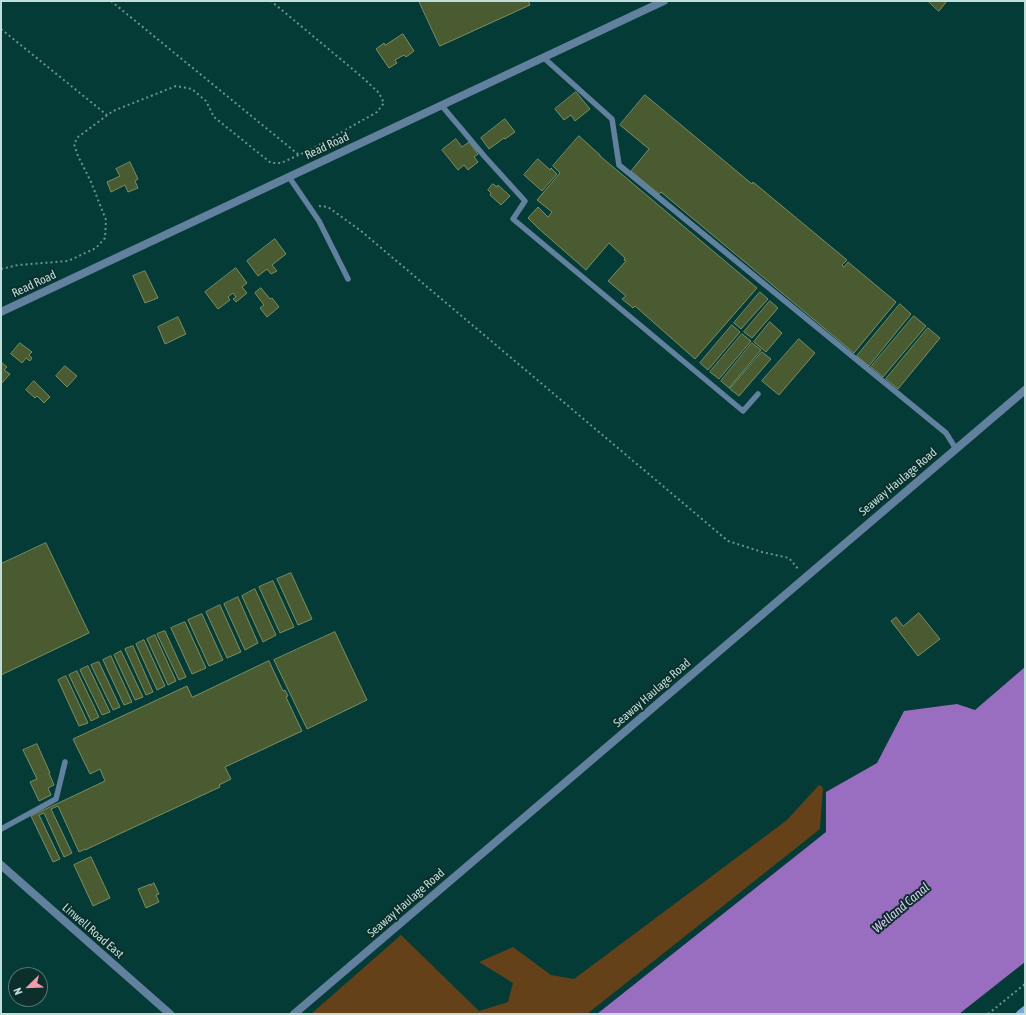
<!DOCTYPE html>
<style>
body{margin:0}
#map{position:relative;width:1026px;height:1015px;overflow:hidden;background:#043b37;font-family:"Asap Condensed",sans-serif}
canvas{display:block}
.frame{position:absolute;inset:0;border:2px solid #c0dfdb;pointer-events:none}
.north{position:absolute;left:8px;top:967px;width:40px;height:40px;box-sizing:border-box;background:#0c2f2c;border:1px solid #547572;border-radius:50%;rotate:247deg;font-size:11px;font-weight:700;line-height:16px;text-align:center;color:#c0dfdb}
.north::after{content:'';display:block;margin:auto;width:14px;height:18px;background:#f39aab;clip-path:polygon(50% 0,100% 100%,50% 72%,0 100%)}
</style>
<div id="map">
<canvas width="1026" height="1015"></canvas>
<div class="frame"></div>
<div class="north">N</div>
</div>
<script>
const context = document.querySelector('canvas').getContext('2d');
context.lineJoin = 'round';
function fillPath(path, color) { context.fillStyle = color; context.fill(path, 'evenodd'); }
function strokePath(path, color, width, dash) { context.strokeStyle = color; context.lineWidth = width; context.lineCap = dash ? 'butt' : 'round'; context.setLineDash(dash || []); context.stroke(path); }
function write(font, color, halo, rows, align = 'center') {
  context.font = font + ' "Asap Condensed",sans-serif'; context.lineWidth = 4; context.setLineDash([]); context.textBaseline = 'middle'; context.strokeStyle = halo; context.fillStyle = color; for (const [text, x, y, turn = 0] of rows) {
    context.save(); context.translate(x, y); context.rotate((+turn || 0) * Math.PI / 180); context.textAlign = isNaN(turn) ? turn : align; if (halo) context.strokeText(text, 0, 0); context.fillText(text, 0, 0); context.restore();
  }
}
fillPath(new Path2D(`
 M819,785l4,2 -3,42 -233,185h-276l90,-79 78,76 29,-9 5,-19 -34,-21 34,-15 38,28 23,4 213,-159z`), '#644118');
fillPath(new Path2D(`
 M1025,667v295l-66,52h-362l229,-182v-40l51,-29 27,-52 53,-7 18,6z`), '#996dbf');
const building = new Path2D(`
 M419,1h109l2,4 -90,41z
 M928,1h19l-8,10z
 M403,34l11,17 -8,6 -2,-2 -9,5 2,3 -8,5 -13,-19 8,-6 1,2z
 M576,92l14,17 -15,12 -4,-6 -7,5 -9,-11z
 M645,95l107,89 1,-2 94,78 -5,5 2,2 4,-5 48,40 -42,51 -193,-161 -2,2 -28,-23 18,-22 -29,-24z
 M505,119l10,13 -10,7 -1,-1 -15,11 -8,-11z
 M579,136l21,19v1l157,132 -62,71 -60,-53 -2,2 -11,-9 4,-3 -18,-15 18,-20 -2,-1 1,-2 -16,-15 -23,27 -48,-42 -10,-10 10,-11 10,10 4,-5 -15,-12 23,-27 -7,-7z
 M456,139l6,8 7,-5 9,12 -4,3 4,5 -10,8 -4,-5 -6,5 -16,-20z
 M538,159l12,11 1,-2 6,6 -15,17 -18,-16z
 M130,162l8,17 -3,2 3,7 -10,4 -3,-7 -14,7 -4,-10 13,-6 -4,-7z
 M493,184l4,3 1,-2 12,11 -9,9 -11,-10 1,-2 -3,-3z
 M275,239l11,15 -14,11 5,6 -6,3 -4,-5 -9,7 -11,-15z
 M236,268l11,15 -5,4 5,6 -11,9 -3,-3 3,-2 -3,-4 -5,4 2,3 -12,9 -13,-17z
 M145,271l13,27 -13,5 -12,-27z
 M261,288l9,11 2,-1 7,9 -12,10 -7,-9 4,-3 -9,-12z
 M760,292l8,7 -27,30 -7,-6z
 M770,301l8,7 -26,30 -8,-6z
 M900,304l11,10 -42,52 -12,-10z
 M914,316l12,10 -43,51 -12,-10z
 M178,317l8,17 -21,10 -7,-17z
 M770,322l12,11 -16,19 -12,-10z
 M732,325l8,7 -32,38 -8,-7z
 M928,328l12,10 -42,51 -12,-10z
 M742,334l9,7 -32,38 -9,-7z
 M799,339l16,14 -36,42 -17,-14z
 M20,343l12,9 -3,3 3,3 -2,3 -4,-3 -4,5 -11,-9z
 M752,343l9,7 -32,38 -8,-7z
 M762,352l9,7 -32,37 -9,-7z
 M1,362l6,5 -3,3 6,4 -9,10z
 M65,366l12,10 -10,11 -11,-11z
 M34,381l16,16 -6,6 -7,-7 -2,2 -9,-8z
 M46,543l43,90 -88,42v-111z
 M291,573l21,46 -14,6 -21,-46z
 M273,581l21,46 -14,6 -21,-46z
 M255,589l21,46 -13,7 -21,-46z
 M238,597l20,46 -13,7 -21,-46z
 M220,605l21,47 -14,6 -21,-46z
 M919,613l21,26 -22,17 -27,-35 5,-4 7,9z
 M202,614l21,46 -14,6 -21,-46z
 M185,622l21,46 -14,6 -21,-46z
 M165,631l21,46 -7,3 -22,-46z
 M335,632l32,68 -60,29 -33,-69z
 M155,635l21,46 -8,4 -21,-46z
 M144,640l21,46 -8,4 -21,-46z
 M133,646l20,46 -7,3 -21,-46z
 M121,651l22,46 -8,3 -21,-45z
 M111,656l21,46 -8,3 -21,-45z
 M269,661l14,30 2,-1 3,6 -2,1 16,34 -77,36 6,12 -12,6 1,2 -135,63v-1l-6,3 -21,-46 -7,3 21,44 -8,4 -20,-44 -5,2 21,44 -7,3 -22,-46 74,-35 -5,-12 -10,5 -17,-35 114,-53 5,11z
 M99,662l21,45 -7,3 -22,-45z
 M88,666l22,46 -8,3 -22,-45z
 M77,671l22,46 -8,4 -22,-46z
 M66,676l22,47 -9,3 -21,-46z
 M37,744l13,29h-1l5,12 -6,3 3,7 -12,6 -9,-19 7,-3 -14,-29z
 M91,857l19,41 -17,8 -19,-41z
 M154,883l5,11 -3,1 3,7 -13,6 -8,-19 13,-5v1z`);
fillPath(building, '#4a5b32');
strokePath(building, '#7b8e63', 1);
strokePath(new Path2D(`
 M111,1l188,154
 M1,29l106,86
 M319,206l9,1 33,24 367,310 34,11 27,6 10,12
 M1,269l17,-4 50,-4 28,-13 9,-10 1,-18 -15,-38 -13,-26 -4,-12 4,-7 35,-26 63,-25 16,3 14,12 8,16 57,46h10l31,-14 65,-37 7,-9 -5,-10 -17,-16 -91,-76
 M988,1014l37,-30`), '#6b9490', 2, [2, 3]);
strokePath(new Path2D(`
 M544,58l68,61 7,46 327,268 10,16
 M442,106l43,51 40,44 -12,18 230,192 15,-17
 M289,177l30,44 29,58
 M1,829l55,-30 9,-37`), '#61819e', 5.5);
strokePath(new Path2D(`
 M1,865l169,149
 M294,1014l731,-624`), '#61819e', 8);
strokePath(new Path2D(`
 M1,312l663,-311`), '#61819e', 8);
strokePath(new Path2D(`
 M1020,1014l5,-4`), '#7aacdb', 8);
write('12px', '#c0dfdb', '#0c2f2c', [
 ["Read Road",327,146,-25],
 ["Read Road",34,284,-25],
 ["Seaway Haulage Road",898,482,-40],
 ["Seaway Haulage Road",652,693,-41],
 ["Seaway Haulage Road",406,903,-41],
 ["Linwell Road East",93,931,41]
]);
write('italic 13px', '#dfcaf5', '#0c2f2c', [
 ["Welland Canal",901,908,-40]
]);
</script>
